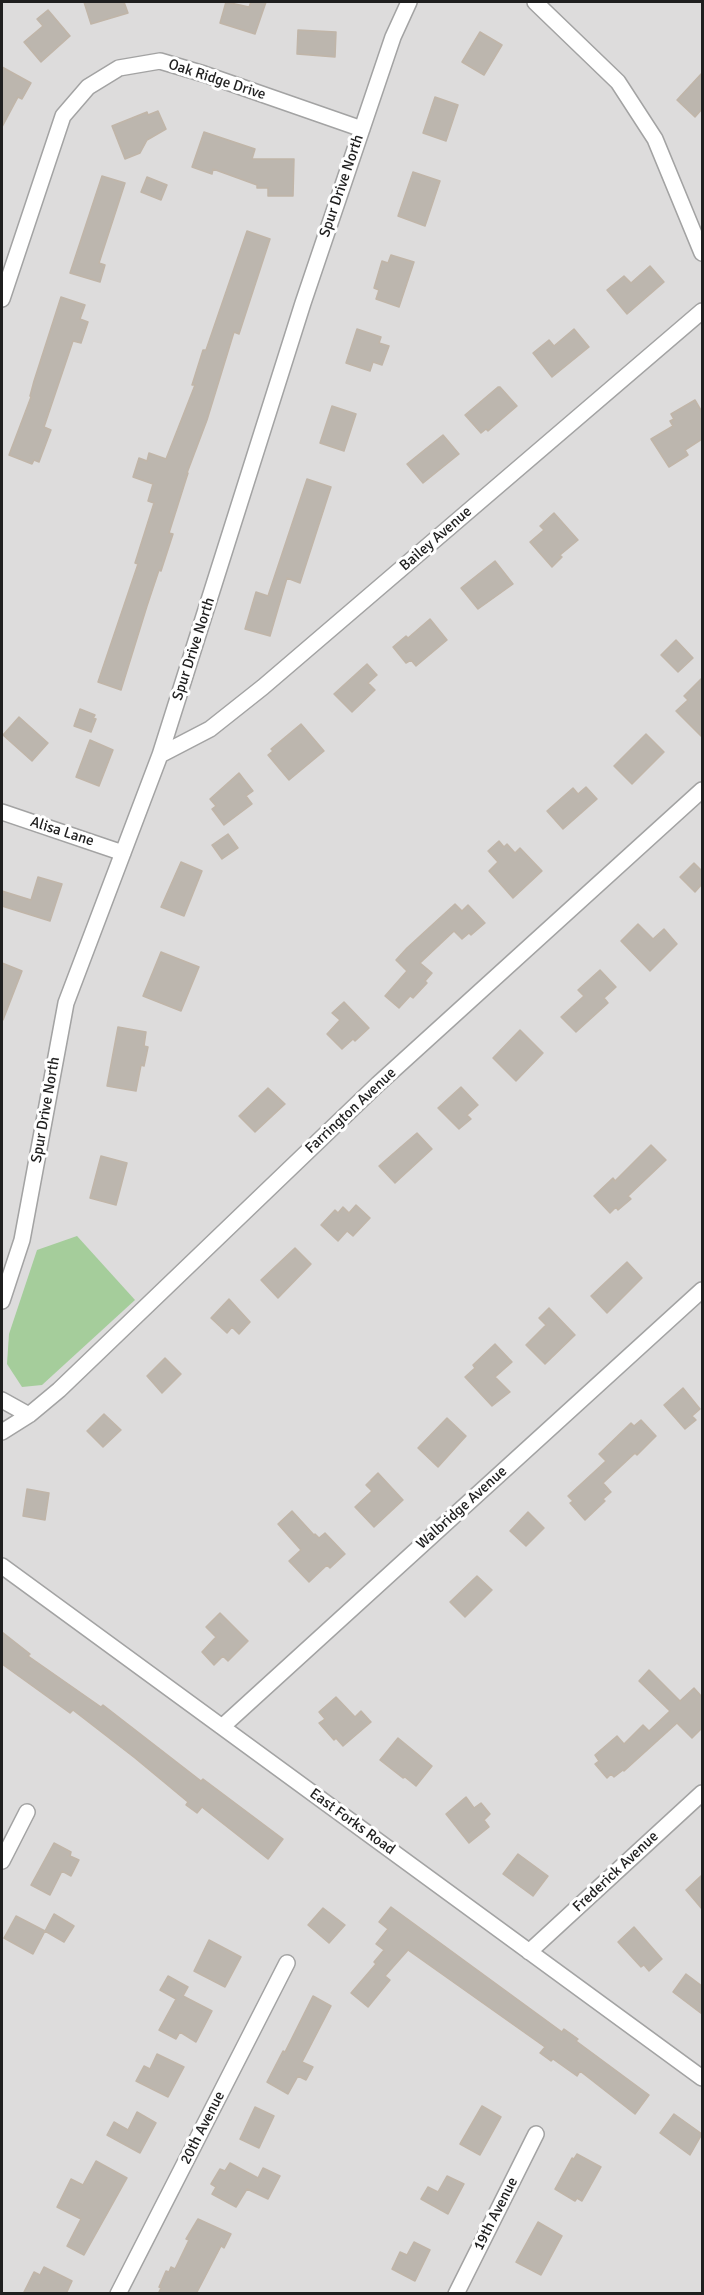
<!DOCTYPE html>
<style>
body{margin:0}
#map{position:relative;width:704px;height:2295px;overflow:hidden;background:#efede5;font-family:Signika,sans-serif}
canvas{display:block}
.frame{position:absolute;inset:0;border:3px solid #1f1f1f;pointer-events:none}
</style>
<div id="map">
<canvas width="704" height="2295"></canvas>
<div class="frame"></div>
</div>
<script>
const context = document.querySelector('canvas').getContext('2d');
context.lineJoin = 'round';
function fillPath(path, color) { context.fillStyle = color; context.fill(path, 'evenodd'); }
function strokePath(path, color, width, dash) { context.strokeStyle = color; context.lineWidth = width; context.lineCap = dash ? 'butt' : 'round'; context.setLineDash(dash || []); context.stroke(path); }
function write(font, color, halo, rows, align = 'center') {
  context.font = font + ' Signika,sans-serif'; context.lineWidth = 6; context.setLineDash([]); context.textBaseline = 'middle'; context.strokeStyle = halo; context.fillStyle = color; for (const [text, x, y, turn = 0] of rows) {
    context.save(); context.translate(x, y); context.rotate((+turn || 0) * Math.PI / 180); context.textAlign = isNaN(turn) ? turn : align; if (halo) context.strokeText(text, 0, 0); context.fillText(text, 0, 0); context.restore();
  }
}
fillPath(new Path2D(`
 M2,2h700v2291h-700z`), '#dddcdc');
fillPath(new Path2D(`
 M77,1236l58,64 -93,85 -20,2 -15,-23 2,-30 28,-84z`), '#a5cd9b');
const building = new Path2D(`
 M84,2h40l4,11 -37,11z
 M226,2l23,5 2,-5h15l-11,32 -35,-11z
 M48,10l22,26 -29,26 -17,-20 19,-16 -6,-7z
 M298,30l38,2 -1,25 -38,-3z
 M480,32l22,13 -18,30 -22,-13z
 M2,67l29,16 -9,16 -4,-2 -16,30z
 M702,73v36l-7,8 -18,-17z
 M435,97l23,8 -12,36 -23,-8z
 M158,111l8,18 -19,11 -7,13 -15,6 -13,-33 35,-14 1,3z
 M204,132l51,17 -3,10h42l-1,37h-25v-8h-11v-3l-44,-16 -1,5 -20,-7z
 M413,172l27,9 -15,45 -27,-10z
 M102,176l23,7 -26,80 6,2 -5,17 -30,-9z
 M147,177l20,8 -6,15 -20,-8z
 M247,231l23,8 -31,95 -5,-2 -27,88 -20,53h1l-19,60 4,1 -12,37 -2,-1 -12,36 -26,84 -23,-8 40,-118 -3,-1 19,-60 -6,-2 5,-17 -20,-7 6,-19 8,3 2,-8 17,6 29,-74h-3l11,-35h3z
 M391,255l23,7 -15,45 -23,-8 3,-9 -5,-2 8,-27 6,2z
 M650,266l14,16 -37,32 -20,-24 17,-14 7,7z
 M61,297l24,8 -5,14 8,3 -7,21 -8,-2 -29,86 7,3 -12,32 -5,-2 -2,4 -23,-9 22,-58 -1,-1 4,-15z
 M357,329l24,8 -2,6 10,3 -7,19 -9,-3 -3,9 -24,-8z
 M574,329l15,18 -37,30 -19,-24 16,-13 5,6z
 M498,387h2l17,19 -29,25 -2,-2 -5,4 -16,-18z
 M695,400l7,12v27l-17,11 3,5 -19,12 -18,-28 22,-13 -3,-5 4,-2 -3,-5z
 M332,406l24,8 -12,37 -24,-8z
 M443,435l16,19 -36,29 -16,-19z
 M307,479l24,8 -31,96 -13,-5 -17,58 -25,-7 11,-37 12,4z
 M554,513l24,27 -18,15 2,2 -10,10 -22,-25 14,-12 -4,-4z
 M495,561l18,23 -35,25 -17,-21z
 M430,619l17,21 -31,26 -5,-6 -5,3 -13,-16 13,-11 2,2z
 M676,640l17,18 -15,14 -17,-17z
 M367,664l10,11 -9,8 7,7 -23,22 -18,-18z
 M702,678v59l-26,-26 12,-11 -4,-4z
 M80,709l15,6 -2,3 3,1 -5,13 -17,-6z
 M19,717l29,26 -16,18 -29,-26z
 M301,724l23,27 -35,29 -21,-25 5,-4 -2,-2z
 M646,734l18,18 -32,32 -18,-18z
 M90,740l23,10 -14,36 -23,-9z
 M239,773l14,18 -7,5 6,8 -28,21 -12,-16 4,-3 -6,-7z
 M586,787l11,12 -34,30 -16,-18 26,-23 5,6z
 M228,834l10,14 -16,11 -10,-14z
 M499,841l5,6 3,-3 8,9 5,-5 22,23 -29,27 -24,-27 9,-9 -10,-11z
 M181,862l21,9 -18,45 -23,-9z
 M694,863l8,8v13l-7,8 -15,-15z
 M38,877l24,7 -12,37 -48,-15v-15l29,9z
 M455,904l7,7 6,-6 17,18 -14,12 -2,-2 -7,6 -8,-8 -34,32 12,10 -7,8 2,2 -14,15 -3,-2 -11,12 -14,-12 22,-25 -11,-11 11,-12z
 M638,924l15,15 11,-10 13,15 -27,27 -29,-30z
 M161,952l38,15 -18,44 -38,-15z
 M2,963l20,8 -19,49h-1z
 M600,970l16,17 -12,11 4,5 -32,29 -15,-15 23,-21 -6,-6z
 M344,1002l25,26 -14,13 -2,-2 -11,10 -15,-15 13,-14 -8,-7z
 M118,1027l28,5 -2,14 4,1 -4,19 -3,-1 -5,26 -29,-5z
 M520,1030l23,23 -27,28 -23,-23z
 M461,1087l17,18 -11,10 4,4 -12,10 -21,-21z
 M268,1088l17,16 -30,28 -16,-16z
 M417,1133l15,16 -37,34 -16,-17z
 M651,1145l15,15 -38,36 3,3 -13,11 -2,-3 -6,6 -16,-17 19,-18 2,3z
 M101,1156l26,7 -11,42 -26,-7z
 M356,1205l14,13 -17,18 -6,-5 -9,10 -17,-16 14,-15 3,3 5,-6 6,6z
 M295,1248l16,16 -33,34 -17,-18z
 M627,1262l15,16 -35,35 -16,-17z
 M229,1299l21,23 -11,12 -7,-7 -5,6 -16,-15z
 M549,1308l26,27 -30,29 -19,-19 20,-20 -7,-7z
 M495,1344l17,18 -17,15 15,15 -18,14 -27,-29 10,-9 -2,-3z
 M165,1358l16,16 -19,19 -15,-17z
 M683,1388l17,21 -8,7 4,4 -11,9 -21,-24z
 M104,1414l17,16 -18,17 -16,-16z
 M447,1418l19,18 -28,31 -20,-19z
 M641,1420l15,16 -19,19 -2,-2 -32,30 8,9 -8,7 2,2 -20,19 -15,-17 3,-2 -5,-5 38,-35 -7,-7 32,-31 3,3z
 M378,1473l25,27 -29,27 -19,-20 17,-16 -6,-6z
 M27,1489l22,4 -4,27 -22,-4z
 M292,1511l22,24 1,-1 4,4 6,-5 20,21 -15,14 -3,-3 -18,17 -20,-21 12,-11 -23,-26z
 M528,1512l16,16 -18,18 -16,-15z
 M477,1576l15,14 -27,27 -15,-15z
 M220,1613l28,28 -20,20 -5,-5 -9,9 -12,-13 14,-15 -10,-10z
 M2,1632l28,22 -2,2 73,51 2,-2 98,76 2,-2 80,60 -15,20 -66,-52 -5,6 -11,-8 2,-3 -53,-44 -62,-48 -3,3 -68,-49z
 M649,1670l31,31 14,-13 8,9v31l-10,10 -15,-15 -53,48 -1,-1 -9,7 -3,-3 -4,4 -12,-14 4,-3 -4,-6 22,-19 7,8 19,-19 6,6 21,-20 -31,-30z
 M336,1697l19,20 6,-6 10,11 -28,24 -7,-8 -2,2 -15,-17 6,-4 -6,-7z
 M398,1738l34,28 -16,20 -11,-9 -2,1 -23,-18z
 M466,1797l8,11 7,-5 9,11 -6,6 5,7 -20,16 -23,-29z
 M54,1843l17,9 -1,4 9,4 -8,16 -9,-5 -12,24 -19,-10z
 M518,1854l30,22 -15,20 -30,-22z
 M702,1875v34l-16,-19z
 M391,1907l171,125 2,-3 14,10 -2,2 73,54 -14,19 -55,-43 -3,5 -24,-17 -2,2 -11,-8 5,-6 -137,-97 -23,26 5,4 -22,27 -17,-14 25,-29 -2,-2 10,-12 -8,-6 12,-15 -9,-7z
 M323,1908l22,17 -16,18 -21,-18z
 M54,1914l20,12 -10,16 -19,-11z
 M16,1916l29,15 -12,23 -29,-16z
 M634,1927l28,32 -13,12 -5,-6 -3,2 -23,-25z
 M209,1940l32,17 -16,30 -31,-16z
 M686,1974l16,12v28l-29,-22z
 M168,1976l20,11 -5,9 29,15 -16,31 -16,-10 -4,7 -17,-9 17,-31 -16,-9z
 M313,1996l18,10 -29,56 11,5 -7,13 -8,-4 -10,18 -21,-12 16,-31 2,1z
 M157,2054l27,13 -16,30 -32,-16 8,-15 6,3z
 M482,2106l19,11 -21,38 -20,-11z
 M255,2107l19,9 -15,32 -19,-9z
 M137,2112l19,11 -16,30 -33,-18 7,-13 14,8z
 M674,2114l28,20 -12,21 -30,-22z
 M577,2154l24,13 -19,34 -5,-3 -2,3 -20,-12 17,-31 2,1z
 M96,2161l31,17 -43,77 -17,-9 14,-27 -24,-12 14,-28 12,6z
 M230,2163l28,15 5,-10 17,8 -12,23 -21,-10 -11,18 -24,-13 4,-7 -5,-3 9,-15 5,2z
 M447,2176l17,8 -16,30 -27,-15 7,-12 10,5z
 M198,2219l33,15 -7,14 -3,-2 -25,48h-38l3,-6 -2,-1 7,-16 3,1 2,-5 4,2 14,-29 -3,-1z
 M538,2222l24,14 -21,39 -25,-13z
 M414,2242l16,8 -15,31 -23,-12 8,-17 7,3z
 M44,2267l28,14 -6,13h-43l11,-22 6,3z`);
fillPath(building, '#bcb6ae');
strokePath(building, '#c0b5a8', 1.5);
const street = new Path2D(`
 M535,2l83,80 37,57 47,114
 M2,299l61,-183 25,-29 31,-19 41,-7 44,13 158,55
 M160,755l50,-26 53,-42 439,-376
 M2,812l121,41
 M2,1301l20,-61 44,-237 94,-248 143,-452 90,-266 16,-35
 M2,1400l27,15
 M2,1432l27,-17 30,-25 319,-306 324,-294
 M2,1566l700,512
 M223,1726l479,-436
 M2,1861l25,-49
 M529,1952l173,-159
 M118,2294l169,-331
 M456,2294l80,-160`);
strokePath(street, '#a3a3a3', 18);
strokePath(street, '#fff', 15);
write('15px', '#1f1f1f', '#fff', [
 ["Oak Ridge Drive",217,80,18],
 ["Spur Drive North",342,186,-71],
 ["Bailey Avenue",436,539,-41],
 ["Spur Drive North",194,649,-72],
 ["Alisa Lane",62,832,18],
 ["Spur Drive North",46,1110,-80],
 ["Farrington Avenue",351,1111,-43],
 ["Walbridge Avenue",462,1508,-42],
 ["East Forks Road",352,1822,36],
 ["Frederick Avenue",616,1872,-43],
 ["20th Avenue",203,2128,-63],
 ["19th Avenue",496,2214,-63]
]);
</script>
